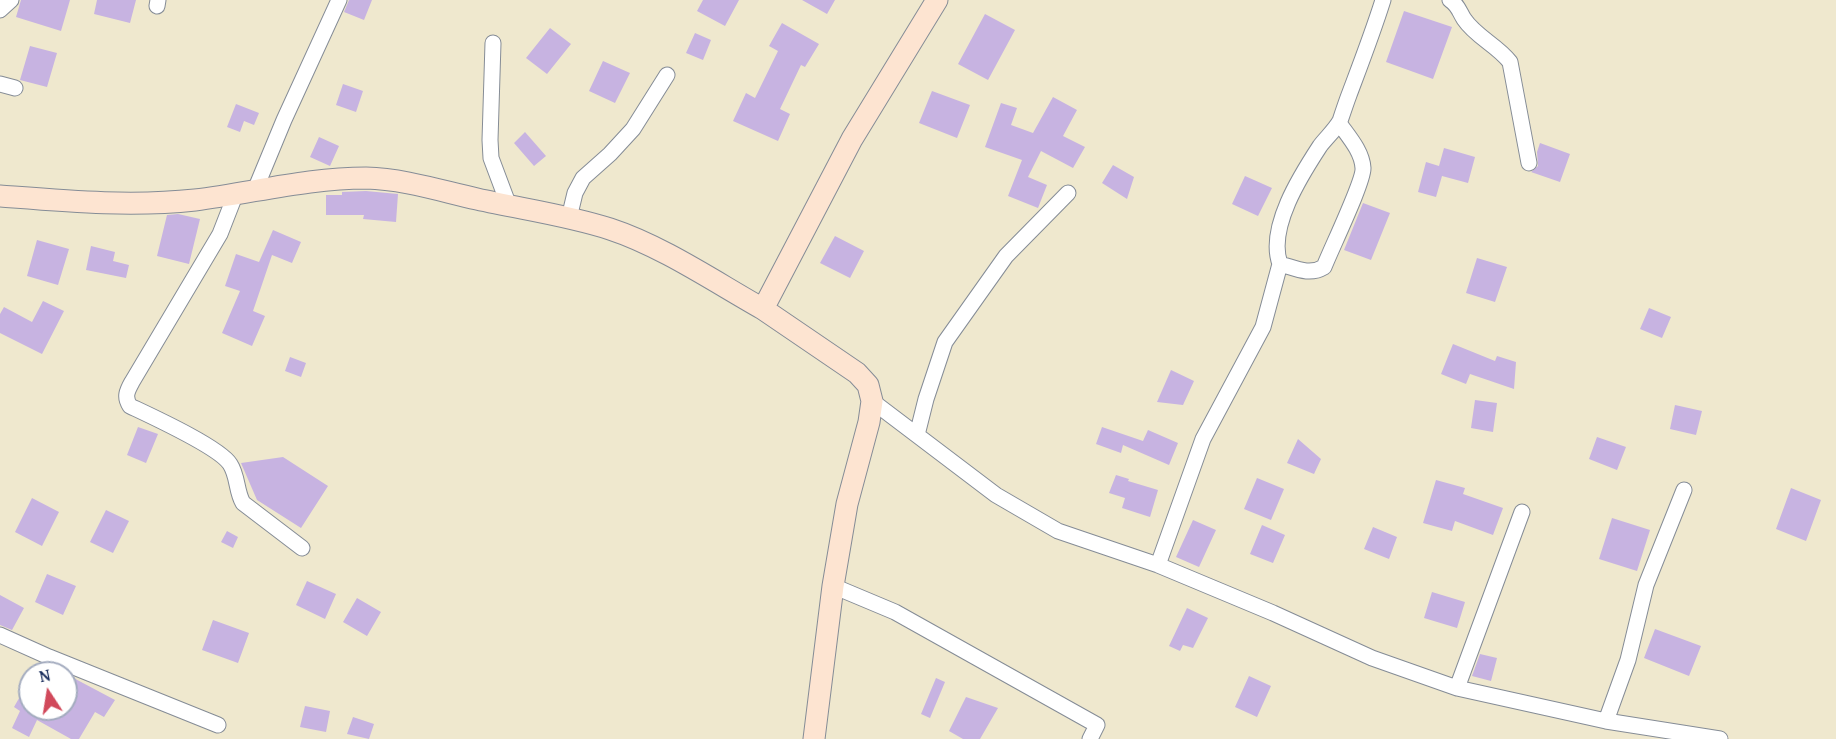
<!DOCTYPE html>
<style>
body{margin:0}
#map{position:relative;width:1836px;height:739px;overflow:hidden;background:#efe8ce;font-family:"Gentium Book Plus",serif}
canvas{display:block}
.north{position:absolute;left:18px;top:661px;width:60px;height:60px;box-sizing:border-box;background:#fff;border:2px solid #a4acbf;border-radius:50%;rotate:348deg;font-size:16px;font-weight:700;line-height:24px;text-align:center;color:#1b2f5e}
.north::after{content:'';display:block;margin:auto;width:21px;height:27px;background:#d1495b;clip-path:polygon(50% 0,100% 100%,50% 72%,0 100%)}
</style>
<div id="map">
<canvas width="1836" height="739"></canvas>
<div class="north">N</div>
</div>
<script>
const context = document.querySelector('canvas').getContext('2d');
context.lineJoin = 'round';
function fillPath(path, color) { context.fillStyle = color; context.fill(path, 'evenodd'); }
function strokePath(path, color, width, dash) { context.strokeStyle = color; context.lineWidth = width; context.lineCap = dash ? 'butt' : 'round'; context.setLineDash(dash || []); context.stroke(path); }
fillPath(new Path2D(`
 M21,0h49l-9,31 -45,-14z
 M97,0h39l-6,23 -36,-9z
 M349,0h23l-8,20 -20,-8z
 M703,0h36l-14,26 -28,-15z
 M802,0h33l-8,14z
 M1404,11l48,16 -19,52 -47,-17z
 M985,14l30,16 -27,50 -30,-16z
 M782,23l37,21 -14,23 -4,-2 -21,44 10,5 -12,27 -45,-20 13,-28 9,5 23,-47 -9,-5z
 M550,28l21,16 -24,30 -21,-16z
 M695,33l16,7 -8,20 -17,-7z
 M30,46l27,7 -10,34 -27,-7z
 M603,61l27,12 -15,30 -26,-12z
 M343,84l20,7 -7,21 -20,-7z
 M932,91l38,14 -13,33 -38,-15z
 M1053,97l24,13 -14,26 22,11 -12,21 -32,-17 -13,26 19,8 -9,23 -30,-12 14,-36 -37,-13 16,-44 16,5 -6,17 22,8z
 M236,104l23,9 -5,12 -10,-4 -4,11 -13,-5z
 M525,132l21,24 -12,10 -20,-23z
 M319,137l20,9 -9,20 -20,-9z
 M1540,143l30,11 -10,28 -29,-10 7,-6 -1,-14z
 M1444,148l31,9 -7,26 -26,-7 -6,21 -18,-5 8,-30 13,4z
 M1113,165l21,12 -7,22 -25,-16z
 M1245,176l27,12 -14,28 -26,-12z
 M366,191l32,3 -2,28 -33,-3 1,-4h-38v-20h16v-3z
 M1363,203l27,10 -19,47 -27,-10z
 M178,214l22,5 -11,45 -32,-8 10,-41z
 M273,230l28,12 -9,21 -20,-8 -19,56 12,5 -13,30 -30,-13 18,-42 -15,-5 11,-32 23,8z
 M835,236l29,15 -14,27 -30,-15z
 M37,240l32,9 -11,36 -31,-9z
 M91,246l24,6 -2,9 16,4 -3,13 -40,-8z
 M1477,258l30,9 -12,35 -29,-9z
 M43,301l21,10 -22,43 -42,-21v-19l4,-7 28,15z
 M1649,308l22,9 -9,21 -22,-9z
 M1453,344l42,17 2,-5 19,6 -2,27 -44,-15 -4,10 -25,-10z
 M290,357l16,6 -5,14 -16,-6z
 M1171,370l23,11 -11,24 -26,-3z
 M1475,400l22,3 -4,29 -22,-4z
 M1675,405l27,6 -6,24 -26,-6z
 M138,427l20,7 -12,29 -19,-8z
 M1102,427l41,14 5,-11 30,13 -9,22 -46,-20 -2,8 -25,-9z
 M1597,437l29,10 -9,23 -28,-11z
 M1298,439l23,20 -7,15 -27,-11z
 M283,457l45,29 -27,42 -44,-28 -16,-37z
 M1116,475l13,4 -1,2 30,9 -8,27 -28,-9 3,-10 -16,-5z
 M1257,478l27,11 -13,31 -27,-11z
 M1436,480l29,8 -2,6 40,14 -10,27 -38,-14 -3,10 -29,-8z
 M1791,488l30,12 -15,41 -30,-12z
 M32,498l27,14 -17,34 -27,-14z
 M106,510l23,11 -16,32 -23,-11z
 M1612,518l38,12 -13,41 -38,-12z
 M1193,520l23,10 -17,37 -23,-10z
 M1262,525l23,10 -12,28 -23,-9z
 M1373,527l24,10 -8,22 -25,-10z
 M227,531l11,6 -5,11 -12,-6z
 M47,574l29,12 -13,29 -28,-13z
 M307,581l29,13 -11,25 -29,-14z
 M1432,592l33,10 -8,26 -33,-10z
 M0,595l24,13 -12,22 -12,-5z
 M357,598l24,14 -14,24 -24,-14z
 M1187,608l21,10 -15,30 -10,-3 -3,6 -11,-5z
 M213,620l36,13 -11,30 -36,-13z
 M1655,629l46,17 -12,30 -45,-18z
 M1480,654l17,4 -6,23 -19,-5z
 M39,663l6,3 18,7h-29z
 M66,674l49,26 -11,17 -9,-5 -16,27h-8l-34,-19 -8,17 -17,-9 8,-17 -6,-4 16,-28v30h36z
 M1249,676l22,10 -14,31 -22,-10z
 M936,678l9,4 -15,36 -9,-4z
 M966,697l32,11 -18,31h-17l-14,-8z
 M305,706l25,5 -4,21 -26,-5z
 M353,717l21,7 -5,15 -22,-5z`), '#c7b3e1');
const street = new Path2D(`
 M1450,0c8,5 9,11 14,19 12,18 33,26 46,43l19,101
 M157,6l1,-6
 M0,10l11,-10
 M493,43l-3,97 1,18 18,48
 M0,84l15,4
 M255,190l29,-70 55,-120
 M236,193l-16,41 -88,148c-5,9 -8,15 -2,24 21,10 89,41 100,58 8,12 6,27 13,39l59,45
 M569,218l6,-25 8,-15 27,-24 23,-25 34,-54
 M1280,264c15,4 29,12 44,3 7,-18 40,-86 39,-99 -1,-17 -15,-32 -24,-45
 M872,401l124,94 62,36 100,34 115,48 99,45 85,30 149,33 114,18
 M917,435l9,-36 19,-57 61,-86 62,-63
 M1158,565l45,-126 60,-112 17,-63c-13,-36 21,-89 40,-118 6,-8 15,-16 20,-25 3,-9 6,-18 9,-26 12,-32 24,-63 34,-95
 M833,586l62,26 202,113 -7,14
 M0,635l49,22 169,68
 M1457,688l65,-176
 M1606,721l22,-61 18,-75 38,-95`);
const secondary = new Path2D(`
 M0,196c65,5 130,11 195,4 57,-7 113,-22 171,-22 38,1 75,13 111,21 44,10 90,16 133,30 52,17 105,53 153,80
 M814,739l19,-153 14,-82 22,-82 3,-21 -4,-16 -11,-12 -94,-64 89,-170 85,-139`);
strokePath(street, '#858c96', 17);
strokePath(secondary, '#858c96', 23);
strokePath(street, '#fff', 15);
strokePath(secondary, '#fde4d1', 21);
</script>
